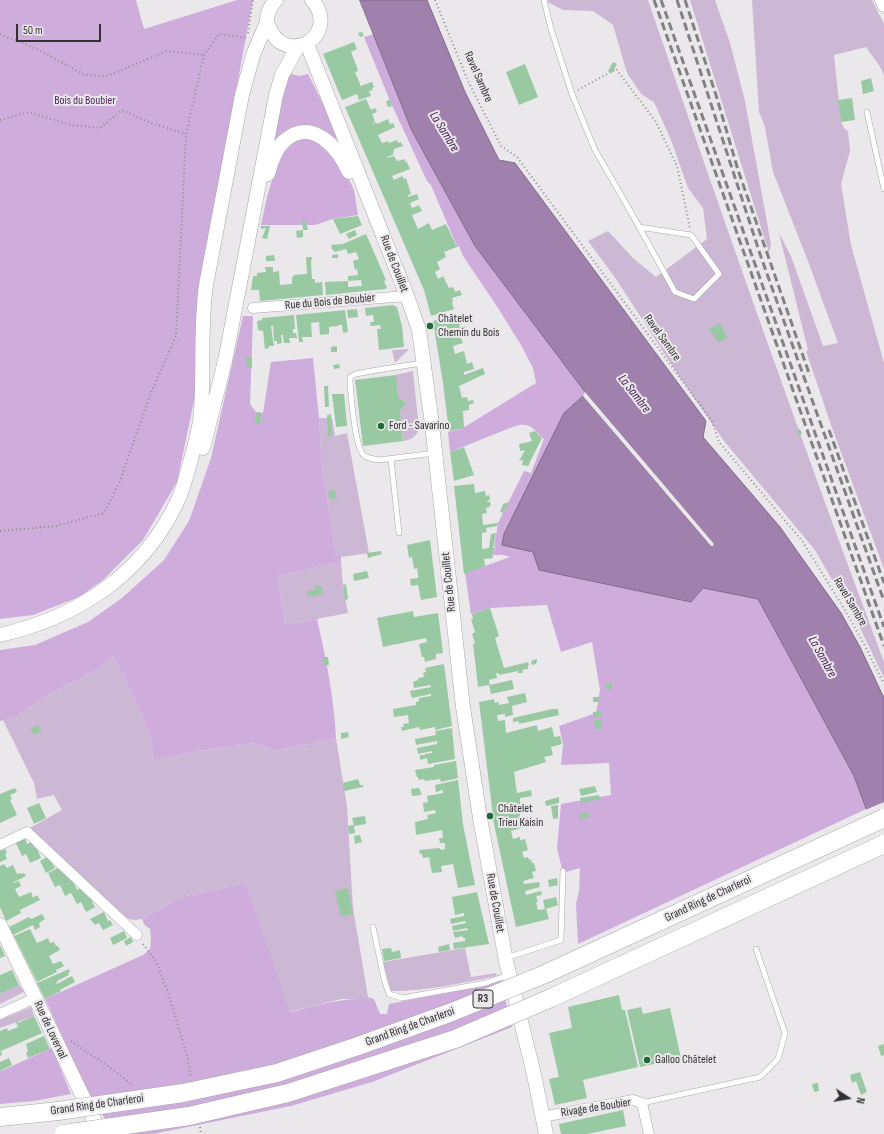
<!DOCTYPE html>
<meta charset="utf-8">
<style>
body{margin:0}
#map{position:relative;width:884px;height:1134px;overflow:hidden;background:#ebe8ec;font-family:"Sofia Sans Condensed",sans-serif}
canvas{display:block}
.north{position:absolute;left:828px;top:1078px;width:40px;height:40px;-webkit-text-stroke:3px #ebe8ec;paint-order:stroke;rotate:102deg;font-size:11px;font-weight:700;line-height:16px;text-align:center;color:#323132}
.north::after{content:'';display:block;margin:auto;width:14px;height:18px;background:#323132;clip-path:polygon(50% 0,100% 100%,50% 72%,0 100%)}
.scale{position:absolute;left:16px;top:24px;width:85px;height:18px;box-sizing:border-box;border:2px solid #323132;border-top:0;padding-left:5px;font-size:12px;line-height:14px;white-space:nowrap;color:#323132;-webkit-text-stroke:3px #ebe8ec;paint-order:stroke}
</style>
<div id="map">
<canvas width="884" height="1134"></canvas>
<div class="north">N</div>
<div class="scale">50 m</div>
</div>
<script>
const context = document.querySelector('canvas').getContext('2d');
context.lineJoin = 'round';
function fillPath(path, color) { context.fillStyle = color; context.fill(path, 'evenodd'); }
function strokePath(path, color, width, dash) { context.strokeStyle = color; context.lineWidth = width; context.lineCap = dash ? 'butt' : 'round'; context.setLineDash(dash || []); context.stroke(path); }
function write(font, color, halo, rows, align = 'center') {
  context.font = font + ' "Sofia Sans Condensed",sans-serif'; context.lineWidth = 4; context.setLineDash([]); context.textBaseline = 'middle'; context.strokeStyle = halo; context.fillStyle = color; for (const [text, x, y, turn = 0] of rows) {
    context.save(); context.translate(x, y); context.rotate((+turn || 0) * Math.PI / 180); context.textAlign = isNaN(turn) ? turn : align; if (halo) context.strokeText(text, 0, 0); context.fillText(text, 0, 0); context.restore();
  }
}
fillPath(new Path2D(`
 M548,0h100c76,222 154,443 236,662v16l-22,-46 -47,-82 -91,-109 -43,-62 -65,-100 -28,-38 20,-10 26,28 22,18 51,-38 -4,-31 -15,-20 -17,-48 -17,-38 -13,-8 -14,-21 -14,-48 -20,-14 -30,-1 -15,-8z
 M690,0h25l15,43 15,58 26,143 -2,9z
 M752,0h120l12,24v52l-3,-8 -15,-21 -32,8 7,67 3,6 4,3 2,20 -9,33 10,61 33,118v206l-53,-144 -25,-74 2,-1 -29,-117 12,23 32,90 15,-3 -30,-82 -35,-89 -8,-45 -6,-15z
 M409,349l-14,14 -3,-13z
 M413,371l6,58c-3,8 -8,11 -16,12l-3,-30 6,-8 -8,-6 -3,-22z
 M319,418h13l3,18 12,-3 22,120 -28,4h-5l-14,-90z
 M341,562l2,24 5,27 -63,12 -7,-49z
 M113,656l12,22 25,57 4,25 45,-9 56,-8 20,8 61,-13 11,68 6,102 15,89 6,2h-33l-52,13 -43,-129 -65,14 -39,22 -8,1 -9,-2 -97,-89 34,-19 -8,-15 -17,4 -3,-16 -31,-63 12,-3 31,-21 50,-26z
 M465,948l6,29 25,-4 1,3c-35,7 -70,15 -106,15l-8,-29z
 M19,985l5,7 -24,12v-10z
 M31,1007l3,9 -34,12v-8z`), '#ccb7d5');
fillPath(new Path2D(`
 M0,0h136l8,29 93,-29h16l-48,255 -9,70 -1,71 -18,86 -34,58 -40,40 -24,17 -46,18 -33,4z
 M374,34l38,97 63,115 111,147 -22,20 -30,139 5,18 152,32 11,-14 56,11 96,177 12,33 -288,135 -2,-40 3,-13 1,-23 -17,5 -6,-25 4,-44 50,-9 -2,-32 -48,2 2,-21 -4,-18 37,-13 4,-23 -8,-48 -31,10 -14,-47 -57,3 -19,6 -6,-41 45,-16 -7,-2h-10l-2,-4 5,-1v-2l-2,-1 4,-24 26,-52 7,2 13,-34c-11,-10 -14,-17 -29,-13l-65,26 -2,-20 15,-4 73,-45 -3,-15 -12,-23 -23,-37 -35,-52 -4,-10 -3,-2 -25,-59 -4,-4 -37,-80 -26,-64z
 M288,73l11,3 9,-2 30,60 -2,6 -11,-8 -49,10 -5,-1z
 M298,138h12l15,6 17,21 12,25 4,25 -25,4 -18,6h-54l6,-28 12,-40z
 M243,316h10l-3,88 6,8 7,1 8,-51 42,-4 6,60 3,49 14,89 5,1v5l-63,14 7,49 32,-6c9,39 17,78 19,119l-61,13 -20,-8 -56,8 -45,9 -4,-25 -25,-57 -12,-22 -17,14 -50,26 -31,21 -15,4v-71l35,-5 53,-23 34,-24 42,-38 25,-39 22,-63z
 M246,883l44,129c30,-7 52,-15 84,-13l6,15h7l2,-10 62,-12 49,-14 12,49 -140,55 -81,24 -138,28h-39l-29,-48 -40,-87 98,-44 7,-6 1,-10 -1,-10 -6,-5 -2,-5 39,-22z
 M52,1048l19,46 -37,7 -34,3v-34l1,1z`), '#ceaddc');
const water = new Path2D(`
 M360,0h67l38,92 34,68 16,3 191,258 -3,16 77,90 61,86 19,34 24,51v159l-30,-81 -96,-177 -55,-11 -12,14 -152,-32 -6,-18 -31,-7 2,-11 60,-121 19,-17 128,150 3,-1 -129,-153 -110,-146 -63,-115z`);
fillPath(water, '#a081ad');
strokePath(water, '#7f6988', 1);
fillPath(new Path2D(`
 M585,392l129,152 -1,2h-2l-128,-150z
 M884,802v57l-2,-1 -17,-48z`), '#ebe8ec');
fillPath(new Path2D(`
 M362,32l2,4 -4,1 -2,-4z
 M354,42l3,7 -6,3 6,15 1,4 -3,1 5,12v2l12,-4 2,5 -2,1 1,2 -4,1 2,5 -12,4 -2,-6 -15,6 -19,-46z
 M613,62l4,2 -5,9 -4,-2z
 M525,64l13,33 -19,8 -13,-33z
 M871,78l3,13 -11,3 -2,-13z
 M852,98l3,22 -14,2 -3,-22z
 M366,99l5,11 4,-2 2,4 -5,2 3,7 -3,3 4,-2 1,2 11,-5 2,5 3,-1 2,4 -17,8 4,8 6,-2 1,2 8,-3 1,3 3,-1 2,4 -9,3 -1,6 -6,2 1,1 6,-2 3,5 2,-1v1l5,-2 2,4 1,-1 3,7 -18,7 2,4 8,-4 2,3 2,-1 5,16 -3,1v2l9,-3 2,5 -9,4 2,5 7,-3 3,6 -10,4 6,14 11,-6 3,7 14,-6 10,21h2l1,1 -15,6 2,5 -9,5 3,7 -5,3 3,7 5,-3 6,12 4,-1 2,5 5,-2 2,5 -10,3 1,4 -1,1 2,6 -23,7 -7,-26 -79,-183z
 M390,100l2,6 -4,1 -2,-6z
 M358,216l4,9 -22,9 -7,-15z
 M302,222h4l2,8h-5z
 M261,226h9l-3,13 -5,-1 4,-10 -5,1z
 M303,230v7l-6,1 -1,-7z
 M355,230l2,5 -8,4 -3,-5z
 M366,234l20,46 -2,1 3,7 -2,1 -59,6 -1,-13 23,-1v6l14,-1 -1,-6 -13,1v-5l10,-1 -1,-6 -2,1 -2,-9 6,-2 -3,-7 -8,2 -2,-5 -11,3 -3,-3 -1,-4 12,-1z
 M338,254v4h-6v-3z
 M274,255l1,6h-9v-5z
 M306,257h6l-1,5 1,17h3v4l7,-1 1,13 -63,6 -1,-11h-8l2,-14h4v-3l9,-1 -1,-5h8v5l6,-1 1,14 12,-1v-7h2l-1,-2 14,-1z
 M393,305l4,2 5,19 2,21 -25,3 -2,-21h4l-1,-4 -9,1 -1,-4h4l-1,-7 -7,1 -1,-8z
 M357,309l1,8 -10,1 -1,-8z
 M345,310l3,22 -5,1 -1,-8h-4v1l-9,1v7l-9,1 -1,-13 -8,1 1,14h-10l1,5h-4l-3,-27z
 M460,314l2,7v3l-3,1v2l6,-1 1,4 -4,2 1,5 -2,1 2,5 -10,3 2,8 9,-3 3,13 5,-2 2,7 -10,3v3l19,-7 2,6 -26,12 3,12 5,-1 1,4 5,-1 1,3 -5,2v5l-6,1 1,17 -15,3 -6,-48 -10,-62z
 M294,315l1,14h-2v4h3l1,5h-8l1,5h-6l-1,-8h-2l1,8 -5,1v-3h-3l-1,-15h-2l3,20h-5v2l-4,1 -2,-18 -5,-1 -1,-9 5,-1v-2z
 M720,323l7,14 -8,6 -10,-14z
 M337,346v6h-6v-5z
 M246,357h6v11h-5z
 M339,364l1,4 -6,1 -1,-4z
 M396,375l2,22 8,6 -6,8 3,30 -40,5 -8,-66z
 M324,386h4l1,21h-4z
 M332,394h12l3,32 -11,1z
 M257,412l5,1 -2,11h-5z
 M331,414l1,21 -4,1 -1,-21z
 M800,429l2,5 -3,1 -2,-5z
 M535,431l7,7 -14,28 -6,-1 1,-5 -4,1 6,-11 -5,1 -1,-7 13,-3 -3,-8z
 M464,447l10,28 -20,6 -4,-29z
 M474,484l1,9 10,-2 1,5 3,-1 1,5 -3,1v1h3l1,3 -2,1 1,1 -4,1 1,5 -5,1 1,11 15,-2 -1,3 -11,2 1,4 -5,1v16l7,-1 2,-14 5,-1 -3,15h2l1,2 -4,1 1,7 -9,1 1,7 -21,8 -10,-88z
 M335,490l2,8 -7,1 -2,-8z
 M509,502l-6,11 -3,-1 3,-8z
 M430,540l7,57 -16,3 -3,-15 -7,1 -1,-7 8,-1v-3l-1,-7 -3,1 -2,-12 -3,1 -2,-13z
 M381,551l1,3 -14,4 -1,-5z
 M367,571l2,7 -15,3 -1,-7z
 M346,584l2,15 -3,1 -2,-15z
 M321,585l2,9 -16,3v-6l8,-1v-4z
 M490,608l9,28 -4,2 9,30 24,-6 1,3 -1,1v3l-6,1 1,3h-5v-2l-19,4 -1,-2h-2l1,5 -8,2 1,5 22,-5 2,9 -23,5 -2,-9 -11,2 -5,-43 2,-1 -3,-9 3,-2 -4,-13h2l-1,-5z
 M413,611l1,6 24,-4 5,40 -7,1v5l-11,3 -1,-5h-2l-3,-13 8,-2 -1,-4 -43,9 -6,-29z
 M323,657h5l1,8h-5z
 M537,659v2l-1,3 -4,1 -1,-4z
 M444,664l8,62 -17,4v-3l-15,3 -1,-3 -17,4 -1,-4h3l-1,-3 6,-1 -1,-8 -14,2 -1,-8 23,-4v-3l3,-1v-3l12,-2v-2l-19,4 -2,-7 21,-4 -1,-2 -16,3 -1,-6 5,-2v-2l6,-1 -1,-4 3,-1 -1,-4z
 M612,682l1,3 -2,1 1,2 -5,2 -2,-5z
 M525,693l2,9 -15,4 1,9 -8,2v-3l-8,1 1,6 7,-1 1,13 31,-8 1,6 14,-4 2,10 6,-1 2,8 -11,3 2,8 -9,2 2,5 -32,10 3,21 14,-3 1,6 -12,2v9l3,-1 2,7 -5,1v3l1,2 8,-2v3h-2l1,6 -17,5 2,8 7,-2v3l5,-1 3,11 -6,2 2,6 4,-1 1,3 2,-1 1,4h2l2,8 -4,1 2,6 -11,3 1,3 15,-2 1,5 -15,4 1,4 15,-4 1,4 -6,1 2,6h-2l2,8 7,-1 -2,-9 13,-3 2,8 -12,4 3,10 -33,8 -22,-103 -15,-122 15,-3 1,4 4,-1v3l10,-2 -2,-6z
 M593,697h7l-1,4 -1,1h-5z
 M552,709h6l1,6 -40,9v-3l-6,1v-4z
 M601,711l1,5 -9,2v-6z
 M601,719l1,9 -7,2 -1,-10z
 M38,725l3,6 -7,4 -3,-7z
 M452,728l3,31 -27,5 -1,-6 -7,2v-5h5v-1l7,-1v-2l-14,3 -1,-6 20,-4v-3l-21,4 -1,-6 21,-4 -1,-4z
 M348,732l1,5 -8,2v-6z
 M456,761l2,17 -17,4 -1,-3 -15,2 -1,-2 -5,1 -1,-3h-1l-2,-7 19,-3v-2z
 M358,779l2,6h3v2l-19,4 -1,-8z
 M458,780l5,44 12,61 -17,3 -5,-24 -12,2 1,6 -10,1 -3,-16 -6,1 -1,-4h-2l-1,-4 20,-2 2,2 4,-1v-6h-5l-1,-5h4l-1,-8 -26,5 -1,-13 13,-3 -1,-4 9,-2 -1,-3 -11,2 -1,-9 5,-1 -1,-6 16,-3v-3l-7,2 -1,-7z
 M595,786l2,6 -16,4 -2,-7z
 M15,788l2,4 -7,3 2,4 -2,1 7,15 -17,8v-29z
 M419,788l3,7 -10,1 -1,-7z
 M599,795l1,4 -19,4 -1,-5z
 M559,797v6l-13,3 -1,-5z
 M39,803l7,15 -12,6 -7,-16z
 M558,805v13l-5,1 -2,-13z
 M589,812l1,5 -11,2v-5z
 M365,816l1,8 -12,2 1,7 -6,1 -1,-8 6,-1 -2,-7z
 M360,835l2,7 -7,2 -1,-8z
 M25,838l2,6 4,-2 3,5 3,2 4,9 -11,5 -4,-9 -4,2 -7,-15z
 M5,849l2,4 -2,1 2,5 -7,3v-11z
 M48,856l7,12 -9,5 -6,-12z
 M4,864l3,4 6,-3 4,9 4,-1 1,1 2,-1 2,3 -12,6v1l5,-2 2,5 -6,3 4,8 12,-5 2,6 4,-3 3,5 -20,10 1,3 -15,8 -6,-14v-41z
 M58,868l14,11 5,11 4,-2 9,9 5,10 -9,5 -5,-10 -4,2 -6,-11 -6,3 -5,-11 -5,2 -7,-14z
 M557,878l1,7 -9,2 -1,-7z
 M348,888l5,26 -12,3 -6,-26z
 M477,892l12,52 -35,5 -1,-6 12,-2v-3h-2l-1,-2 -7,2 -2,-6 15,-2 -1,-2 -14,3 -1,-5 14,-3 -1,-2 -14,3 -1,-5 14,-3v-3l-9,2 -3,-18z
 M104,912l4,9 2,-1 3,5 -10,5 -3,-5 4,-3 -4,3 -1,-2 -4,2 -5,-6z
 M42,914l3,5 -6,4 1,4 -5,3 -2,-5 -20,10 -4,-8 20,-10 2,2z
 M30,929l7,14 11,-5 2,5 4,-1 2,4h2l2,4 -11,6 4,8 8,-3 3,5 -8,4 1,2 -20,10 -23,-46z
 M124,931l3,7 -14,7 -3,-7z
 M131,937l2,5 -7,4 -2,-5z
 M449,944l1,6 -11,2 -1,-5z
 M0,945l5,11 -5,2z
 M391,948l1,4 8,-2 1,8 -17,3 -2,-12z
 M69,969l1,3 -2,1 1,2 -10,5 -3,3 1,1 15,-8 3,6 -15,8 1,1 -16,8 -8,-16z
 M12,970l7,15 -19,9v-19z
 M619,995l3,15h3l13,57 -55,13 4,18 -32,7 -6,-26 10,-2 -10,-44 23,-5 -4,-21z
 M641,1007l2,7 27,-6 11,50 -41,9 -13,-57z
 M34,1016l8,17 -41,18 1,4 -2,1v-25l7,-3 1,3 10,-4 -2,-5 2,-1v2z
 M44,1036l6,13 -22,9 -2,-5 2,-1 -2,-8z
 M884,1044v11l-3,1 -3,-10z
 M9,1058l3,7 -12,6v-9z
 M860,1072l7,20 -6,3 -5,-14 -4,2 -2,-8z
 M818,1083l1,8 -5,1 -2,-8z
 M623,1110l3,16 -39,8h-26l-2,-10z`), '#99c9a2');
const lane = new Path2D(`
 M544,0l7,29 21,65 23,56 37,64 43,78 19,7 25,-25 -28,-39 -52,-8
 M867,112l17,77
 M422,363l-51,8 -15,3 -6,3c0,14 5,65 12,76 3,5 11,6 17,7l56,-7
 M391,459l8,74
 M373,927l11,52 5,15 13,4 84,-15 22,-8
 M506,958l55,-18 2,-69
 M642,1103l118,-26 18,-18 7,-26 -29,-84`);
const street = new Path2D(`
 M253,308l154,-12
 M0,845l27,-13 110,103
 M0,1014l35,-16
 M542,1117l91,-17 9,3 7,31`);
const secondary = new Path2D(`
 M276,0c-6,6 -11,17 -8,25 17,45 74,10 44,-25
 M882,0l2,5
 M307,44l100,252 12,34 13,94 31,283 17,111 26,143 27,109 13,64
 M268,174c3,-11 7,-25 16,-33 28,-25 54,7 65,31
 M203,448l22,-87 51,-266 6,-20 16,-29
 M0,635c78,-18 144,-61 178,-135 6,-13 9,-27 13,-41 4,-15 9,-31 10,-47 3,-42 -1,-85 5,-127l36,-190 11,-40 14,-33
 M0,925l101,209`);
const highway = new Path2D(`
 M0,1117l58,-6`);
strokePath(lane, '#a9a6aa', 6);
strokePath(street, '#a9a6aa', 11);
strokePath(secondary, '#a9a6aa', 15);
strokePath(highway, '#a9a6aa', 19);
strokePath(new Path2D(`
 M435,0l33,81 33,65 16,11 195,264 7,21 84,100 43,70 18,32 20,40
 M248,33l5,-33
 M0,34l35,14 50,27 22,1 60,-25 37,4
 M578,90l38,-21 40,53 21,44 13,62
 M0,120l29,-8 41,13 30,3 22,-18 29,13 35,11
 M0,531l56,-5 48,-13 16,-32 30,-86 26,-59 10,-202 18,-79 15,-21 28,4
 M143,944l13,17 13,34 19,64 3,19
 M71,1041l48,33 14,12
 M200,1127l1,7`), '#8e8c8e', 2, [1, 3]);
strokePath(lane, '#fff', 5);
strokePath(street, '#fff', 10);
strokePath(secondary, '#fff', 14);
strokePath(highway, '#fff', 18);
strokePath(new Path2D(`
 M654,0l230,646
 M661,0l223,627
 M677,0l84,257 123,344
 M685,0l31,95 22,75 72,206
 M829,430l55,153`), '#828183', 3, [8, 4]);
const highwayBridge = new Path2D(`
 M58,1111l125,-18 94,-20 81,-27 94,-34 93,-38 339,-156
 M64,1134l125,-18 99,-23 167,-54 96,-41 333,-154`);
strokePath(highwayBridge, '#a9a6aa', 19, []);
strokePath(highwayBridge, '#fff', 18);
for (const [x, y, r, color] of [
 [430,326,4,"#216a38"],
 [381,426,4,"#216a38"],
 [490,816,4,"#216a38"],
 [647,1060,4,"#216a38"]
]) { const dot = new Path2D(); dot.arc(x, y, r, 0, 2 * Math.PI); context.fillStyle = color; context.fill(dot); strokePath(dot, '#ebe8ec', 1.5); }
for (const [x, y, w] of [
 [483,999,20]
]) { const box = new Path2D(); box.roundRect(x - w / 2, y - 9, w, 18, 3); context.fillStyle = '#ebe8ec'; context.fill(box); strokePath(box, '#323132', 1); }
write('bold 11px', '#323132', null, [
 ["R3",483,999]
]);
write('12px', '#323132', '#ebe8ec', [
 ["Ravel Sambre",478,77,66],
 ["Rue de Couillet",394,264,69],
 ["Rue du Bois de Boubier",330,302,-5],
 ["Ravel Sambre",662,338,54],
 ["Rue de Couillet",449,582,-96],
 ["Ravel Sambre",850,602,59],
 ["Grand Ring de Charleroi",708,899,-25],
 ["Rue de Couillet",495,903,80],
 ["Grand Ring de Charleroi",410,1027,-20],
 ["Rue de Loverval",50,1030,65],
 ["Grand Ring de Charleroi",97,1105,-8],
 ["Rivage de Boubier",596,1108,-9]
]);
write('12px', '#4f265f', '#ebe8ec', [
 ["Bois du Boubier",85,101]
]);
write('12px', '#323132', '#ebe8ec', [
 ["Châtelet",438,319],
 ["Chemin du Bois",438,333],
 ["Ford - Savarino",389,426],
 ["Châtelet",498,809],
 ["Trieu Kaisin",498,823],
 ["Galloo Châtelet",655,1060]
], 'left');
write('italic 13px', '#40164f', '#ebe8ec', [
 ["La Sambre",444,132,58],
 ["La Sambre",634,394,52],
 ["La Sambre",822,657,61]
]);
</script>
